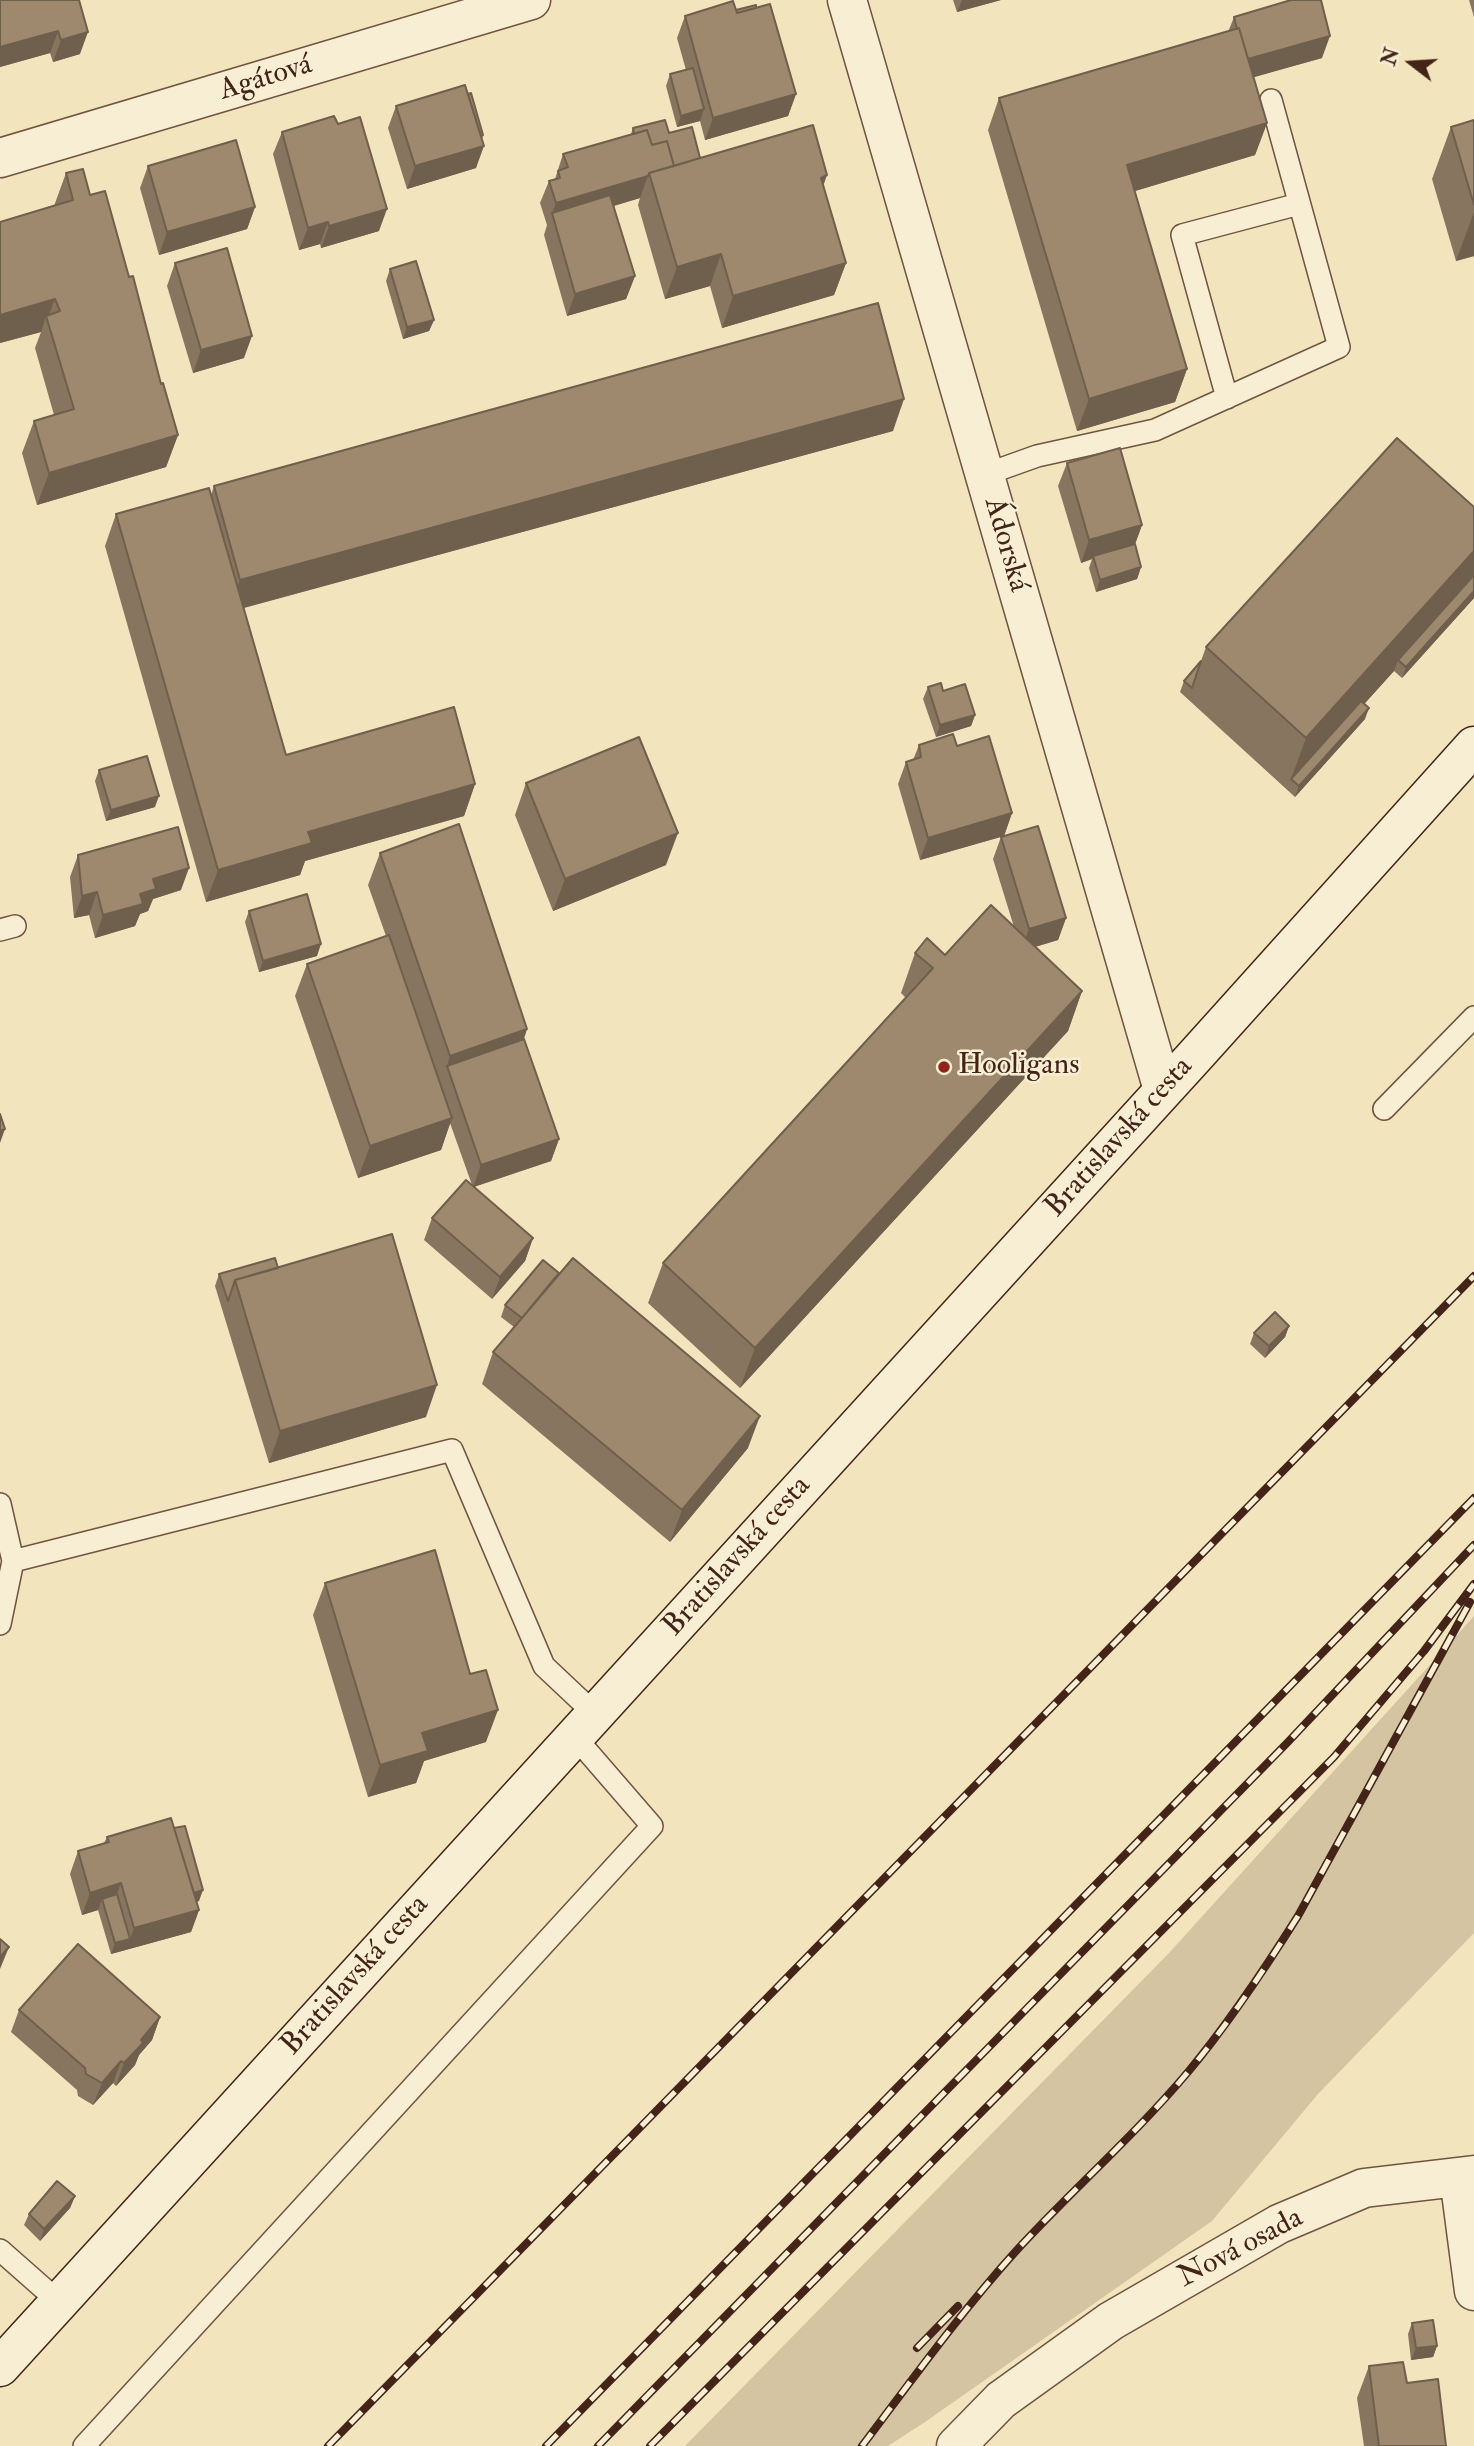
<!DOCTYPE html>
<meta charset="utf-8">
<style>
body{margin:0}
#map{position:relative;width:1474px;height:2446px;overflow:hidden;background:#f2e5bd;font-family:"IM FELL Double Pica",serif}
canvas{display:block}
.north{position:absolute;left:1376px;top:28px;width:70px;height:70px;-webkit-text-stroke:5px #f7eed4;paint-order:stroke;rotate:287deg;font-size:19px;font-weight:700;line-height:28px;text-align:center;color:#442418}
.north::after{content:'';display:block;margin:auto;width:24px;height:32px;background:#442418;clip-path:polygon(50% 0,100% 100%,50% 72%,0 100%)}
</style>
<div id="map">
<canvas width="1474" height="2446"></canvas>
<div class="north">N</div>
</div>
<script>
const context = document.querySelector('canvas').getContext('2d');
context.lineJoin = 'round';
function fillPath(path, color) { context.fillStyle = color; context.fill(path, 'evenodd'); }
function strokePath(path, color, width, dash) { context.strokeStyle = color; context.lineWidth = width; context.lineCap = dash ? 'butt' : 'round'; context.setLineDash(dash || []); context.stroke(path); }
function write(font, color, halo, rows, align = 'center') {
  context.font = font + ' "IM FELL Double Pica",serif'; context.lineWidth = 5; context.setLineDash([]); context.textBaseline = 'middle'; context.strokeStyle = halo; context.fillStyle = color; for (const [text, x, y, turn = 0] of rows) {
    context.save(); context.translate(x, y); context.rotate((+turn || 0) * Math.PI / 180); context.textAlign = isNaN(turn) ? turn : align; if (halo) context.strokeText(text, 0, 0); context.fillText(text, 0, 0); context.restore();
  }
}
fillPath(new Path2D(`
 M1474,1616v317l-156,161 -106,127 -287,201 -37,24h-203l484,-493z`), '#d4c4a1');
const lane = new Path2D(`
 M1227,398l-45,-163 117,-31
 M984,475l53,-19 118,-26 184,-83 -68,-247
 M0,930l15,-4
 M1384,1109l90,-92
 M0,1504l13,57
 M0,1624l13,-63 439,-111 92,216 51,48
 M0,2250l59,52
 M84,2446l568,-620 -77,-89`);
const street = new Path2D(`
 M847,0l316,1090
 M0,158l531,-158
 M1459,2177l15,114
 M956,2446l45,-46 110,-79 168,-97 85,-36 110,-13`);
const secondary = new Path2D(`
 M0,2367l1195,-1311 279,-310`);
strokePath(lane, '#705441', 24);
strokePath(street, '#705441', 41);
strokePath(secondary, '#442418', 41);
strokePath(lane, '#f7eed4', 21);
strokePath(street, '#f7eed4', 38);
strokePath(secondary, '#f7eed4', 38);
const rail = new Path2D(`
 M917,2348l41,-42
 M328,2446l1146,-1170
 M546,2446l928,-948
 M598,2446l689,-703 187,-198
 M650,2446l684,-689 90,-106 50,-67
 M862,2446c50,-66 98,-133 154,-195 56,-61 119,-116 172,-179 41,-49 76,-102 110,-156l172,-314`);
strokePath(rail, '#442418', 8);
strokePath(rail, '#f7eed4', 5, [16]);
fillPath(new Path2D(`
 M0,0h79l1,54 -27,8 -3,-9 -50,14z
 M953,0h48l-44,12z
 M1469,0h5v17z
 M736,10l60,84 -8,22 -83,24 -5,-19 -23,6 -11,-41 4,-12 16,-4 -9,-32 8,-22z
 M1234,17l88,41 -69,19 14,46 -12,32 -120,36 52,178 -12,33 -98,29 -89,-301 11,-32 229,-66z
 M468,94l15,41 -7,33 -69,21 -19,-61 8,-22z
 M1474,120v136l-18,5 -24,-82 19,-52z
 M633,128l36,5 31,25 123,28 23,77 -12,32 -112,33 -12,-42 -45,13 -27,-94 2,-7 -26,8 21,70 -9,23 -59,17 -23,-81 3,-10 -7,-22 9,-22 6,-2 8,-25 68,-20z
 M282,132l97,99 -58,17 -1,-4 -21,6 -26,-96z
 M148,166l107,41 -8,22 -88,26 -19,-67z
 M66,173l24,22 71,189 17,51 -12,32 -129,38 -15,-52 12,-32 20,-6 -19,-67 6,-16 -41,11v-121l54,-16z
 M175,263l69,95 -51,15 -26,-87z
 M390,269l44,51 -5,11 -26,8 -17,-58z
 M893,431l-649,177 42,147 189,29 -11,32 -159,45 -5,14 -94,27 -101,-356 11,-32 95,-19 3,-9z
 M1067,463l75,62 -7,19 6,23 -4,12 -41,13 -7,-24 3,-9 -11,4 -23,-77z
 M1474,507v91l-72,80 -8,-7 -30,33 1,15 -70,78 -115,-105 4,-11 17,-20 5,-14z
 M928,687l15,4 32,24 -4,11 -35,11 -13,-38z
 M919,745l93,68 -8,23 -84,24 -22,-76 8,-22 7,-2z
 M99,770l56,37 -49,14 -11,-40z
 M526,783l140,82 -113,46 -38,-96z
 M1001,837l65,81 -8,22 -23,7 47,44 -14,40 -328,357 -92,-85 15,-40 243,-265 -5,-5 14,-40 30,2 69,-28 -21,-68z
 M380,853l147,176 -3,10 35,100 -8,22 -77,26 59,51 -8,23 -33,38 -68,-59 8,-22 40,-33 -22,-62 -9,27 -83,28 -63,-182 12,-32 79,-28 -18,-51z
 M78,855l103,35 -28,9 -5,12 -8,3 -5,12 -40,12 -6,-23 -15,3 -4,-41z
 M249,911l68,45 -58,16 -14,-50z
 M278,1268l148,149 -157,46 -54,-177 4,-12z
 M505,1305l243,143 -78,94 -188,-158 11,-32 21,-25 -13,-10z
 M1289,1326l-4,11 -20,21 -15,-14 4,-11z
 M325,1583l161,159 -62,19 -8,22 -48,14 -55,-182z
 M107,1837l92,64 -3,1 3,8 -8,22 -80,22 -13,-44 -16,5 -12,-41 8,-23 26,-8z
 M19,2010l141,7 -8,23 -13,15 -4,10 -19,21 -3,-3 -20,22 -15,-9 -1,-6 -66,-58z
 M75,2196l-5,12 -30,33 -16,-16 5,-11z
 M1412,2323l25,23 -4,11 -22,3 -3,-26z
 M1369,2366l38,17 39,63h-82l-7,-48z`), '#88755f');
fillPath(new Path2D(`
 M962,0h39l-44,12z
 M58,31l-8,22 -50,14v-20z
 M88,32l-8,22 -27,8 8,-22z
 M1330,36l-8,22 -85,24 8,-22z
 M796,94l-8,22 -83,24 8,-22z
 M704,109l-4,12 -23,6 4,-11z
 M1267,123l-12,32 -140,42 12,-32z
 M484,146l-8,22 -69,21 8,-23z
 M827,175l-11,32 5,-29z
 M648,176l-8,22 -85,25 -3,-10 4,-10z
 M255,207l-8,22 -88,26 8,-23z
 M387,209l-8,22 -58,17 8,-22z
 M1474,212v44l-18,5z
 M328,222l-8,22 -21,6 9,-22z
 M721,254l-11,32 -45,13 12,-32z
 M846,263l-12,32 -112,33 11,-32z
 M635,276l-9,23 -59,17 8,-22z
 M55,299l-8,21 -1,-4 -5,16 -41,11v-28z
 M434,320l-5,11 -26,8 4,-12z
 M252,336l-8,22 -51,15 8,-23z
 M1187,369l-12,33 -98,29 12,-32z
 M904,399l-11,32 -665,181 12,-32z
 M178,435l-12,32 -129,38 12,-32z
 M1142,525l-8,22 -41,9 -1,3 -11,4 8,-23z
 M1474,551v31l-76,78 -4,11 -100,111 -3,-3 15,-41z
 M1141,567l-4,12 -41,13 4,-12z
 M1474,591v7l-72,80 4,-11z
 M1369,708l-4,11 -70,78 4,-11z
 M975,715l-4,11 -35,11 4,-12z
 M475,784l-11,32 -159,45 -5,14 -94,27 12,-32 90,-38z
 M159,796l-4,11 -49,14 5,-11z
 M1012,813l-8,23 -84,24 8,-22z
 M678,833l-12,32 -113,46 12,-32z
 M189,868l-8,22 -28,9 -5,12 -8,3 -5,12 -40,12 8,-23 37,-21 13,-15z
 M97,892l-8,23 -15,3 8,-22z
 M1066,918l-8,22 -37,11 8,-22z
 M321,944l-4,12 -58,16 4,-11z
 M1082,991l-14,40 -328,357 15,-40z
 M527,1029l-11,32 -69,5 3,-10z
 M452,1118l-11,32 -83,28 12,-32z
 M5,1129l-5,14v-12z
 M559,1139l-8,22 -78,26 8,-22z
 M533,1238l-8,23 -33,38 8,-22z
 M1289,1326l-4,11 -20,21 4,-12z
 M437,1385l-11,32 -157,46 11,-32z
 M760,1416l-12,32 -78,94 12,-32z
 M498,1710l-12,32 -62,19 -8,22 -48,14 12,-32 42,-32z
 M121,1883l-8,22 -11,-6 -4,11 -16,5 8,-22z
 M203,1890l-4,11 -16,6 5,-11z
 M199,1910l-8,22 -80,22 4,-11 15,-4 4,-11z
 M9,1947l-9,22v1v-13z
 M160,2017l-8,23 -13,15 -4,10 -19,21 8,-23 17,-23z
 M121,2061l-8,22 -20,22 9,-22z
 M75,2196l-5,12 -30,33 4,-12z
 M1437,2346l-4,11 -22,3 5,-12z`), '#6f5f4d');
const building = new Path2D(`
 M0,0h79l9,32 -27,8 -3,-9 -58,16z
 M1291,0h30l9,36 -82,23 -9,-31 -2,1 -3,-12z
 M733,1l4,12 33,-9 26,90 -83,24 -28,-102z
 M756,5v3l-19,5 -1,-3z
 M1239,28l28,95 -140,42 60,204 -98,30 -90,-301z
 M693,68l11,41 -23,7 -11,-42z
 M465,85l19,61 -69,20 -19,-60z
 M471,93l12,42 -2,1 -13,-42z
 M334,116l4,8 22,-7 27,92 -58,17 -1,-4 -20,6 -26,-96z
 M665,120l4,13 23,-6 8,31 -26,8 -7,-25 -15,4 -5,-15 -13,4 -1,-6z
 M1474,120v85l-23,-78z
 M813,125l14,50 -6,3 25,85 -113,33 -12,-42 -44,13 -28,-94z
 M647,130l5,15 15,-4 7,25 -25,7 -1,3 -92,27 -7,-22 11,-3 -2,-7 10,-4 -5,-13z
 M236,140l19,67 -88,25 -19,-66z
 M83,169l7,26 15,-4 24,86 4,-1 28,108 2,-1 15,52 -129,38 -15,-52 40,-12 -28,-93 14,-5 -5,-12 -55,16v-93l73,-22 -7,-27z
 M610,195l25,81 -60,18 -23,-81z
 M227,248l25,88 -51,14 -26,-87z
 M416,261l18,59 -27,7 -17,-58z
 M878,303l26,96 -664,181 -26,-94z
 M1397,438l77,69v44l-168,187 -100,-91z
 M1120,448l22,77 -53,15 -22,-77z
 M209,488l77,267 168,-48 21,77 -167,48 4,11 -94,27 -102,-356z
 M1135,544l6,23 -41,13 -7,-24z
 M1474,575v16l-68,76 -8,-7z
 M1201,661l-9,27 -8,-7z
 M941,683l2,8 22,-7 10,31 -35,10 -12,-38z
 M1361,701l8,7 -70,78 -8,-7z
 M953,734l4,12 32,-10 23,77 -84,25 -22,-76 15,-5 -2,-12z
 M639,737l39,96 -113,46 -39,-96z
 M147,756l12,40 -48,14 -12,-40z
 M459,824l68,205 -77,27 -70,-203z
 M1038,826l28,92 -37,11 -28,-92z
 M178,827l11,41 -36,11 3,10 -16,5 3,10 -40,11 -6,-23 -15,4 -4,-41z
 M307,894l14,50 -58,17 -14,-50z
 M991,905l91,86 -327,357 -92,-85 270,-295 -18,-15 12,-15 18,17z
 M389,935l63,183 -82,28 -63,-182z
 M524,1039l35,100 -78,26 -34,-99z
 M0,1114l5,15 -5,2z
 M466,1180l67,58 -33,39 -68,-59z
 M392,1234l45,151 -157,46 -45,-151z
 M275,1258l3,10 -43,12 -7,21 -9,-27z
 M573,1258l187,158 -78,94 -189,-158z
 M543,1260l16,13 -37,45 -17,-13z
 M1275,1312l14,14 -20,20 -15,-13z
 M435,1550l35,124 16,-4 12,40 -76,23 6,18 -48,14 -55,-182z
 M171,1818l28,92 -65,18 -13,-45 -31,10 -12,-42 31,-9 -2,-5z
 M185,1826l18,64 -9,3 -20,-65z
 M117,1894l13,45 -15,4 -13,-44z
 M0,1939l9,8 -9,10z
 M78,1944l82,73 -19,23 2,3 -19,20 -3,-2 -19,22 -16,-9 -1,-6 -66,-58z
 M57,2181l18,15 -31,33 -15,-15z
 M1433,2320l4,26 -21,2 -4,-25z
 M1403,2362l4,21 31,-4 8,67h-67l-10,-80z`);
fillPath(building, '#9e886e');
strokePath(building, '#6f5f4d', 2);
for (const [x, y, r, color] of [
 [944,1067,7,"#8f2418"]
]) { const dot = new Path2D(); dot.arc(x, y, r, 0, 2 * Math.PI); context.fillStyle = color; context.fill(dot); strokePath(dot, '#f7eed4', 2.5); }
write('30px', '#442418', '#f7eed4', [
 ["Agátová",266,79,-17],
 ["Ádorská",1005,545,74],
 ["Bratislavská cesta",1120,1138,-48],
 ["Bratislavská cesta",738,1557,-48],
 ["Bratislavská cesta",356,1976,-48],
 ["Nová osada",1241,2249,-28]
]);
write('30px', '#442418', '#f7eed4', [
 ["Hooligans",958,1067]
], 'left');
</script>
